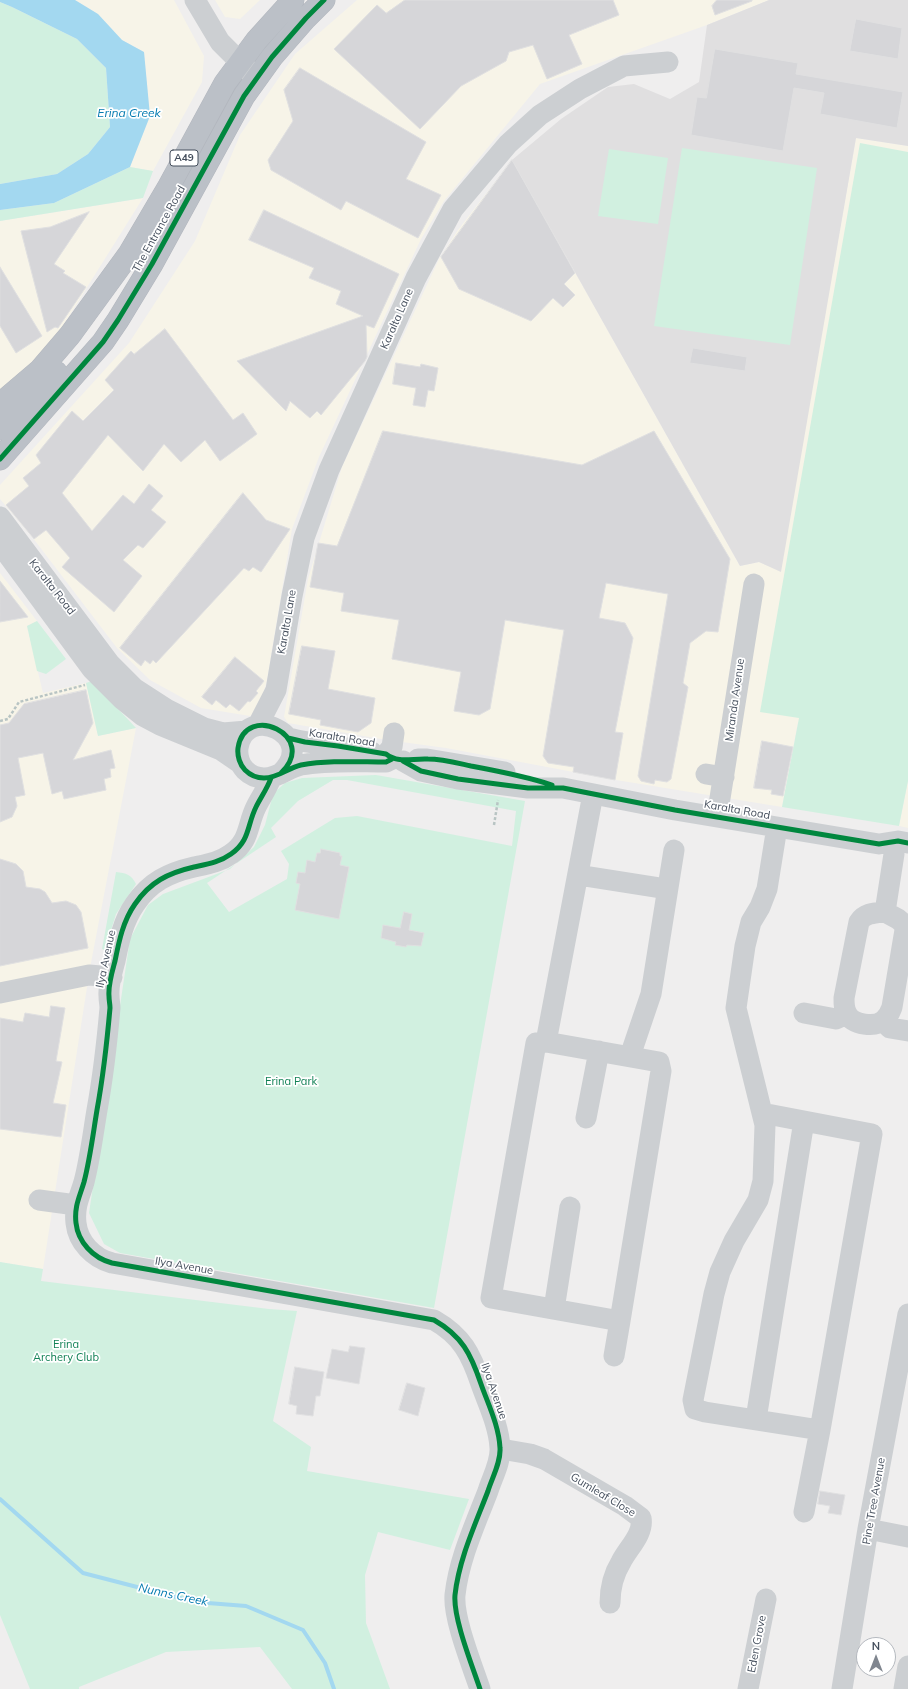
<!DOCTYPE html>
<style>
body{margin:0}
#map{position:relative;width:908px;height:1689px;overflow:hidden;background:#efeeee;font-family:Mulish,sans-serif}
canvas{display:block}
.north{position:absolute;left:856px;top:1637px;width:40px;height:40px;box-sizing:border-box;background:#fff;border:1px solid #b4b8be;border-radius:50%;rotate:0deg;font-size:11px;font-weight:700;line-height:16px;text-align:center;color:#444e5c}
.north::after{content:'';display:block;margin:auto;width:14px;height:18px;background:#80868f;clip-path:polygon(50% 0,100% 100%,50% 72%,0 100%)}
</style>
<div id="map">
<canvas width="908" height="1689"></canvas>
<div class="north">N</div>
</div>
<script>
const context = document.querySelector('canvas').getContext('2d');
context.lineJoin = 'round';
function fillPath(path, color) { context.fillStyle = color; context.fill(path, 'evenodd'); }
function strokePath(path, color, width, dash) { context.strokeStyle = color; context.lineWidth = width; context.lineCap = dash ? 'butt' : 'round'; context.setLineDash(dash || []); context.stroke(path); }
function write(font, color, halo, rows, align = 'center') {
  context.font = font + ' Mulish,sans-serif'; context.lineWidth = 3.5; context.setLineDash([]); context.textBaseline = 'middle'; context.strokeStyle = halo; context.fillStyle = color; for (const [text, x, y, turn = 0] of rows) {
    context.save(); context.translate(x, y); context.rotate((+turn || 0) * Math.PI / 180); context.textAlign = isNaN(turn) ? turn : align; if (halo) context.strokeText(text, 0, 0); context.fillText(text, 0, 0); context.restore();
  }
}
fillPath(new Path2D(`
 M75,0h99l30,56 -2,26 -49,89 -23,-4 20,-51 -6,-64 -22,-12 -24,-26z
 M215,0h45l-20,19 -15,-2z
 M357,0h412l-62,25 -167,59 -96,117 -23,38 -102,218 -27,72 -25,151 -9,32 -8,4 -49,-8 -51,-28 -33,-32 -81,-106 -36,-43v-14l129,-142 66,-102 45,-106 55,-81z
 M856,138l52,8v595l-110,-19 -16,85 -166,-27 -170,-32 -59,-8 -99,-17 -4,-6 24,-138 34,-112 97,-208 19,-29 54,-70 228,406 19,-4 21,9z
 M143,198l-84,134 -35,44 -24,18v-173z
 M0,573l37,48 -10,5 16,67 43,-10 12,53 38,-8 -46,240 -47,301 -43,-7z
 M908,781v47l-9,-2z`), '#f7f4e8');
fillPath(new Path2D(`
 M769,0h139v146l-52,-8 -75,434 -22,-10 -19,4 -228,-406 49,-41 47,-32 26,-3 36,15 29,-17 8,-57z`), '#e0dfe0');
fillPath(new Path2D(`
 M0,2l12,5 65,32 29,29 4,59 -22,27 -31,20 -57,10z
 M860,143l48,9v629l-9,45 -117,-19 17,-89 -39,-6z
 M682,148l135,20 -27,177 -136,-19z
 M609,149l59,9 -10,66 -60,-8z
 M130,167l23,4 -10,27 -143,23v-11l54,-7z
 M37,621l29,38 -20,15 -9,-3 -10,-45z
 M92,681l44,47 -38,8 -12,-53z
 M376,775l149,26 -91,507 -314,-55 -16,-9 -15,-31 41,-274 18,-34 15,-11 67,-25 24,-22 11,-22 8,-31 12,-11 17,-5zM333,780h14l169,31 -4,35 -155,-30 -22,2 -54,33 8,13 -2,15 -58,33 -22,-29 69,-46 -5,-9 27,-27z
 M116,872c10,1 16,3 20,12l-20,30 -11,36 -3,-1z
 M0,1262l43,7 -2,12 228,28 28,2 -24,110 38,26 -4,24 162,28 -19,51 -72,-18 -13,43 1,48 24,66h-98l-32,-42 -94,5 -87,35v2h-49l-30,-74z`), '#d1f0e0');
fillPath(new Path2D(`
 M0,0h75l23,14 24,26 22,12 6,64 -20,51 -76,36 -54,7v-26l57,-10 31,-20 22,-27 -4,-59 -29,-29 -65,-32 -12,-5z`), '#a3d8f0');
strokePath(new Path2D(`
 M0,1499l83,74 112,29 51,4 57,24 22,33 9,26`), '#a3d8f0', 4);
const building = new Path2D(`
 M405,0h208l6,15 -50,20 13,29 -35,15 -14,-34 -24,7 -3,9 -45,25 -41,43 -86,-80 43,-44 9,8z
 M717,0h35v1l-37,14 -3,-9z
 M856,19l46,9 -4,31 -48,-8z
 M715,49l83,14 -2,11 107,18 -6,36 -77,-14 4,-21 -30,-5 -11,63 -92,-16 6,-38 9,1z
 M300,68l126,74 -20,37 35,16 -23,43 -72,-37 -5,9 -70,-40 -3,-10 25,-39 -9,-31z
 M512,160l63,113 -11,11 11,11 -12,12 -10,-9 -22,23 -72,-32 -18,-32z
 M264,210l135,64 -25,54 -8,-3 1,32 -2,4 -44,54 -4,-4 -7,7 -20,-17 -4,10 -49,-50 126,-45 -27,-12 5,-13 -32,-13 5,-10 -65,-28z
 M89,212l-35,52 11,7 -2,2 23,14 -28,41 -3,-1 -8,5 -26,-101 29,-4z
 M0,267l42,69 -26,17 -16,-27z
 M165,329l68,91 10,-7 14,21 -37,27 -15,-21 -24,22 -17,-18 -21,27 -35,-36 -46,58 30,38 31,-36 11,9 15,-20 14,12 -12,14 15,12 -23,26 -5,-3 -15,15 19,16 -28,36 -52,-45 8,-9 -24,-28 -12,9 -28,-34 23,-19 -6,-8 18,-15 -5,-8 36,-44 11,10 31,-31 -9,-10 26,-29 3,3z
 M693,348l54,9 -2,14 -55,-8z
 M396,363l24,4 1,-3 17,4 -4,23 -6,-1 -3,17 -12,-2 3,-17 -23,-4z
 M383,431l199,34 72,-34 76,128 -12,73 -12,-1 -16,12 -7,40 5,4 -17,92 -4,3 -12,-2 -1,4 -13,-3 -3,-5 30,-182 -62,-11 -7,35 26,5 8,15 -18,94 8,1 -8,47 -42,-8 1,-5 -26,-4 -5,-7 21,-126 -59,-10 -15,89 -11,6 -25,-4 7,-39 -69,-13 7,-39 -58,-9 3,-18 -34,-6 8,-44 19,3z
 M243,493l23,27 24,9 -29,43 -8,-5 -4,4 -5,-3 -88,95 -3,-3 -3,4 -5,-4 -4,6 -21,-18z
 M0,581l28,36 -28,5z
 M302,646l33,5 -7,38 47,9 -4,25 -13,9 -38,-7 1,-5 -32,-6z
 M235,657l29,24 -8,10 2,2 -8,9 -2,-1 -9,10 -9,-7 -4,4 -10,-8 -4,5 -10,-8z
 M86,690l7,33 -20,37 38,-10 4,18 -5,1 1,8 -7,2 2,11 -42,9 -2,-8 -10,3 -9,-41 -25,5 7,37 -10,2 2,9 -5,11 -12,5v-97l9,-2 15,-19z
 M762,741l31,6 -10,49 -12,-2 1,-4 -18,-2z
 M321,849l19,4v3h2l-2,9 9,2 -10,52 -44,-9 5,-26 -4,-1 2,-11 7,1 2,-13 8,2 2,-9h3z
 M0,859l16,5 7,7 3,16 14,2 5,3 7,11 14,-2 10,4 5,7 7,36 -88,18z
 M404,912l8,2 -3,16 15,3 -3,13 -14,-1 -1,2 -11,-2 1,-3 -15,-4 2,-13 17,3z
 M51,1006l14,2 -9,53 6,1 -9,41 13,2 -5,32 -61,-8v-111l23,4 2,-9 24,4z
 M350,1346l15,2 -6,36 -33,-6 6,-29 16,3z
 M295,1367l29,5 -4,24h-4l-3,20 -17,-2 1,-8 -8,-2z
 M407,1383l18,5 -7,28 -19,-6z
 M820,1491l25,4 -4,20 -13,-2 2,-7 -12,-2z`);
fillPath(building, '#d6d6d9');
strokePath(building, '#e0e0e1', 1);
const highway = new Path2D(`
 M0,404l40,-34 30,-35 59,-81 40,-68 56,-103 31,-42 37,-41
 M0,429l46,-46 10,-11
 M0,459l103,-117 15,-22 34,-56 92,-168 28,-39 34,-39 18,-18`);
strokePath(highway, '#b2b6be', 23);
strokePath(new Path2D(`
 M0,721l8,-2 11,-17 66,-17
 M494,825l4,-25`), '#b8c4c3', 2.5, [3, 2]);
strokePath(new Path2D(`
 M195,0l25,42 33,33
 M0,517l110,147 24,24 34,22 36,18 19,5 24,-2
 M0,544l92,125 30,30 21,17 17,9 61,25 19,13
 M258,725l18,-35 16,-94 12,-58 25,-68 87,-192 37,-69 55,-65 32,-29 40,-26 44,-23 44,-4
 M288,738c28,7 56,9 84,14
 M386,754l6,-7 2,-14
 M418,759h9l78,13
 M403,761l18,10 37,8 70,9h35l112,22 204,34 19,-3 10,2
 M281,773c39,-37 -36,-72 -43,-25 -1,8 2,17 7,22 5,5 12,8 19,8 14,0 24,-10 37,-13 28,-5 57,-3 85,-3l6,-3
 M706,774l18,3
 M271,778c-4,11 -10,19 -15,29 -9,18 -6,34 -25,47 -11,8 -23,10 -37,13 -26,6 -44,15 -59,37 -12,17 -16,37 -20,57 -3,11 -7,24 -6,35 0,5 1,8 1,12 -3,34 -7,69 -13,102 -4,24 -7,49 -13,72 -4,14 -10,24 -8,41 2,19 17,35 36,40l322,57c28,16 37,34 47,64 7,20 18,42 19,64 1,14 -8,30 -12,43 -13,34 -29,68 -33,104 -2,23 17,70 25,94
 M717,817l37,-233
 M777,827l-10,62 -7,18 -9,15 -6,24 -9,62 29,117 -2,56 -5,19 -24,41 -14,31 -6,22 -21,106 2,9 10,3 115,18
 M578,875l89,14
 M885,912l13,7 6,5 1,6 -13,77c-2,5 -3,9 -8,13 -9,8 -31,5 -37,-6 -3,-5 -3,-10 -3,-16l15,-76c6,-9 15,-9 26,-10z
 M885,912l9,-58
 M0,993l89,-18 23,2
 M804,1013l32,6 11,-5
 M883,1021l7,7 18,3
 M546,1042l47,-248
 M630,1056l21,-62 23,-144
 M762,1113l110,21 -52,296 -16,82
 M586,1118l13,-67
 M39,1200l37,5
 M554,1309l16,-102
 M614,1356l6,-35 41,-250 -2,-9 -113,-20 -10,1 -45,255 129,23
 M756,1419l48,-298
 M501,1449l29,5 14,5 81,47 16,12c3,16 -13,30 -20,44 -8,13 -11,26 -11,41
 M868,1529l40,8
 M748,1689l18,-90
 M842,1689l26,-160 40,-215
 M904,1689l4,-23`), '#cccfd2', 21);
strokePath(highway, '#bbc0c7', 22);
strokePath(new Path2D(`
 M0,459l103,-117 15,-22 34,-56 92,-168 28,-39 34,-39 18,-18
 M288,738l17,4 33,4 48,8c13,10 26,4 42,5 14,0 29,4 43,7 27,5 54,10 81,19
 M403,761l18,10 37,8 70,9h35l112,22 204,34 19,-3 10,2
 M281,773c39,-37 -36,-72 -43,-25 -1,8 2,17 7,22 5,5 12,8 19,8 14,0 24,-10 37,-13 28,-5 57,-3 85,-3l6,-3
 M271,778c-4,11 -10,19 -15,29 -9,18 -6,34 -25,47 -11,8 -23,10 -37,13 -26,6 -44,15 -59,37 -12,17 -16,37 -20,57 -3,11 -7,24 -6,35 0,5 1,8 1,12 -3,34 -7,69 -13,102 -4,24 -7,49 -13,72 -4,14 -10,24 -8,41 2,19 17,35 36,40l322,57c28,16 37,34 47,64 7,20 18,42 19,64 1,14 -8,30 -12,43 -13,34 -29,68 -33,104 -2,23 17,70 25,94`), '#00873e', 5);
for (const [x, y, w] of [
 [184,158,28]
]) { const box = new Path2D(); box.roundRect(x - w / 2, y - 8, w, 16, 3); context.fillStyle = '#fff'; context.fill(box); strokePath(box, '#444e5c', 1); }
write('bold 10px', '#444e5c', null, [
 ["A49",184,158]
]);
write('11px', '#444e5c', '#fff', [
 ["The Entrance Road",159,229,-61],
 ["Karalta Lane",397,319,-66],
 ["Karalta Road",52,587,52],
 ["Karalta Lane",287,622,-80],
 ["Miranda Avenue",735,700,-82],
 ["Karalta Road",342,738,9],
 ["Karalta Road",737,810,10],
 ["Ilya Avenue",106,959,-78],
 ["Ilya Avenue",184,1266,10],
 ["Ilya Avenue",494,1391,71],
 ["Gumleaf Close",603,1495,31],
 ["Pine Tree Avenue",874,1501,-80],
 ["Eden Grove",757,1644,-79]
]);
write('11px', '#118155', '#fff', [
 ["Erina Park",291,1082],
 ["Erina",66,1345],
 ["Archery Club",66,1358]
]);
write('italic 12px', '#037ab0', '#fff', [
 ["Erina Creek",129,113],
 ["Nunns Creek",173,1595,12]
]);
</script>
